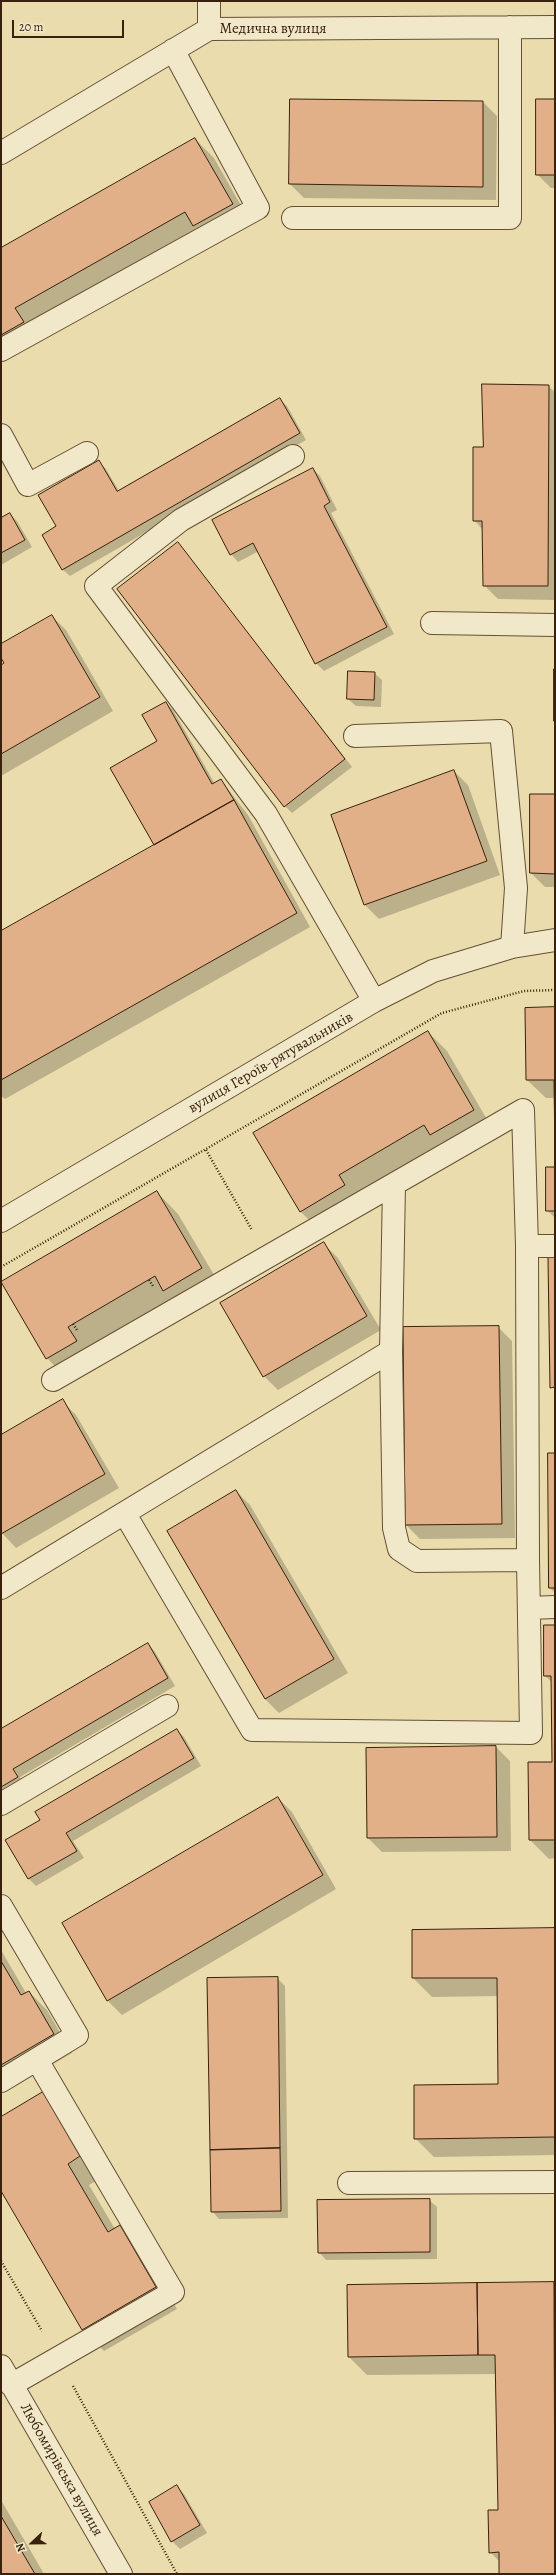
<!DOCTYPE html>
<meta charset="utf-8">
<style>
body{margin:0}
#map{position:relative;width:556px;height:2575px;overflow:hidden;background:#eadcad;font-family:Alegreya,serif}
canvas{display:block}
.frame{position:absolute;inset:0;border:2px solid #39210c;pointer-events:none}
.north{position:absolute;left:12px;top:2523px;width:40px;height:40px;-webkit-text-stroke:3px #f1e8ca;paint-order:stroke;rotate:248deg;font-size:11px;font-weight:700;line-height:16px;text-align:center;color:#39210c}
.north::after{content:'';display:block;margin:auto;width:14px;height:18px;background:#39210c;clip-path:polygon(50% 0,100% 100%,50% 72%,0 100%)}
.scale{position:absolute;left:12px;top:20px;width:112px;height:18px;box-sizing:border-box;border:2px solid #39210c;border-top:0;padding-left:5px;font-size:12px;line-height:14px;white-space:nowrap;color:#39210c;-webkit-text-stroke:3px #f1e8ca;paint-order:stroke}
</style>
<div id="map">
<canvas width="556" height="2575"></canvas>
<div class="frame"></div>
<div class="north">N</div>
<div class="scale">20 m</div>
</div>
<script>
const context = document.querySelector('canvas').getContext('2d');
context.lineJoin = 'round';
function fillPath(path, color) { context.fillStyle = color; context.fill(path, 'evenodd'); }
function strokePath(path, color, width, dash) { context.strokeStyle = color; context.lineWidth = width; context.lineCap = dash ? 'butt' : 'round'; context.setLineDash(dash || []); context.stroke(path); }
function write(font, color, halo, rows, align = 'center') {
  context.font = font + ' Alegreya,serif'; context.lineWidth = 4; context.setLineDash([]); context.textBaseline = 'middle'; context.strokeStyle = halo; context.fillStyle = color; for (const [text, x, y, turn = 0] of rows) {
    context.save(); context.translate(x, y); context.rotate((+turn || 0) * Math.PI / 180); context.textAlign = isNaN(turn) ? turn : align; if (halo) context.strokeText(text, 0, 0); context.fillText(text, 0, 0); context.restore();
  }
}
fillPath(new Path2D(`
 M555,100v88h-4l-14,-14z
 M483,102l14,14 -1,84 -192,-2 -14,-14z
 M195,139l19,19 37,65 -218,104 9,14 -39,21 -2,-1v-112z
 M548,386l7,6v208l-57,-1 -14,-14 -1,-55 -9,-10 10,-72z
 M279,399l8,7 19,34 -236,136 -8,-7 -5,-42 42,-65 7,7 13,22z
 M313,469l7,7 17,34 -6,3 63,121 -70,37 -8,-8 -57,-112 -21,11 -7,-8z
 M10,514l7,7 15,26 -31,18v-46z
 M178,543l174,224 -60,46 -7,-7z
 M52,616l14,14 47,81 -112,65v-110l4,-2 -4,-8v-11z
 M374,673l8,7 -1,27 -25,-1 -8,-7z
 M166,703l7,7 42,74 6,-4 27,35 62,112 -305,172 -4,-3v-164l155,-87 2,-103z
 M454,771l14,14 32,90 -121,44 -14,-14 -32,-90z
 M555,795v92h-10l-14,-14z
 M555,1008v90h-9l-19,-18z
 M428,1032l19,19 45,77 -173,102 -19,-19z
 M555,1168v50l-8,-8z
 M157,1192l21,22 45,76 -155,90 -21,-22z
 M324,1244l14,14 43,72 -103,60 -14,-14z
 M498,1327l14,14 3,197 -95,1 -14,-14z
 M62,1401l14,14 43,73 -103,60 -15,-16v-95z
 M549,1454h6v139l-5,-5z
 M236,1491l14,14 98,168 -69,40 -14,-14 -97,-168z
 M555,1626v232l-6,1 -19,-19 23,-77 -1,-81 -7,-6z
 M148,1644l7,8 20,34 -155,91 5,8 -24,13v-68z
 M177,1730l7,7 17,29 -128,75 11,17 -48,28 -8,-8 13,-58z
 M496,1747l14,14 1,90 -129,1 -14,-14z
 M278,1798l14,14 44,77 -214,126 -14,-14z
 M555,1929v226l-121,2 -19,-19 84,-53 -1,-89 -66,1 -19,-19v-47z
 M1,1950l25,43 3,-1 18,18 25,43 -68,40 -3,-3z
 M277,1978l8,8 3,232 -69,1 -7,-8z
 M43,2094l21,21 37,63 -12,7 26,44 5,-3 22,22 35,61 -73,42 -21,-21 -82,-141v-71z
 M429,2200l8,7v52l-111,1 -7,-8z
 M554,2283l1,291h-55v-12l-10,-10 9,-41 -2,-137 -130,1 -18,-18z
 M177,2487l7,7 23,39 -27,16 -8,-8z
 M1,2500l43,74h-43z`), '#0003');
const building = new Path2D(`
 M290,99l193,2v86l-194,-3z
 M536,99h19v76h-19z
 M195,138l38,66 -40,22 -8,-14 -170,96 9,14 -23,13v-87z
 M482,384l67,1 -1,201h-65l-1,-65h-9v-74h10z
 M280,398l20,35 -238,137 -20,-35 14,-9 -18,-31 61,-35 18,31z
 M313,468l17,34 -6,4 63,121 -72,37 -62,-121 -23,12 -18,-35z
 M10,513l15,27 -24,13v-35z
 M178,542l167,217 -61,48 -167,-218z
 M52,615l48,82 -99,57v-89l3,-2 -3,-5v-14z
 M554,669h1v52h-1z
 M348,671l27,1 -1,28 -27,-1z
 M166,702l46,82 9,-5 13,21 -80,45 -44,-77 47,-27 -15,-26z
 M454,770l33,91 -123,44 -33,-90z
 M530,794h25v80l-25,-1z
 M234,800l63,113 -296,167v-149z
 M555,1007v151l-1,-78h-28l-1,-72z
 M428,1031l46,79 -44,25 -6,-10 -85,50 6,10 -45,27 -47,-79z
 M546,1167h9v44h-9z
 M157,1191l45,77 -39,23 -8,-15 -82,48 -5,3 9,14 -31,18 -45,-77z
 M324,1242l43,74 -104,61 -43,-74z
 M555,1257v130l-5,1 -2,-130z
 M499,1326l3,198 -97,1 -2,-198z
 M63,1399l42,75 -104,60v-99z
 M548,1453h7v135h-6z
 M236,1490l98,169 -69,40 -98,-168z
 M544,1625h11v215h-26l-1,-78h24l-1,-86h-7z
 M148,1643l20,35 -155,91 5,8 -17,10v-58z
 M177,1729l17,29 -128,75 11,18 -49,28 -23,-39 35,-20 -5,-8z
 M496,1746l1,91 -130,1 -1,-90z
 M278,1797l45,78 -216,126 -45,-78z
 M555,1928v209l-141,2v-54l84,-1 -1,-106h-85v-48z
 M1,1961l20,34 8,-4 25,43 -53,31z
 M278,1977l2,171 -70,2 -3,-172z
 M43,2092l37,64 -12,8 40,68 12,-7 36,62 -74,43 -81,-139v-74z
 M280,2148l1,63 -70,1 -1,-62z
 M430,2199v53l-112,1 -1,-53z
 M554,2282l1,292h-56v-22l-10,1 -1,-43h10l-3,-155h-17l-1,-72z
 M477,2283l1,72 -130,2 -1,-72z
 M177,2485l23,40 -29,17 -22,-40z
 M1,2516l34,58h-34z`);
fillPath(building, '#e1af88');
strokePath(building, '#39210c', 1);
const minor = new Path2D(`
 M209,1v28
 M1,153l208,-124 346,-2
 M293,218h217v-191
 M1,350l257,-142 -85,-158
 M1,435l27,50 59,-32
 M293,456l-112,64 -85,66 170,228 108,187
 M432,623l123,2
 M355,736l146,-5 15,157 -4,59
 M394,1184l-3,167 3,177 5,21 18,12 111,-1 -1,-314
 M1,1221l373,-220 59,-30 79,-24 43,-7
 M53,1380l470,-270 4,136h28
 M125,1514l127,216 279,3 -3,-173
 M1,1588l390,-237
 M529,1608l26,-1
 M1,1804l166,-98
 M1,1906l76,129 -76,46
 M349,2183l206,-1
 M1,2366l120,208
 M11,2385l162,-93 -136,-232`);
strokePath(minor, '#655034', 24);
strokePath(new Path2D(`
 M206,1150l46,80
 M1,1267l441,-254 82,-22 31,-1
 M149,1280l4,6
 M73,1324l4,6
 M1,2261l41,70
 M73,2386l104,188`), '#39210c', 2.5, [1, 2]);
strokePath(minor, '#f1e8ca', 22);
write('15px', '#39210c', '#f1e8ca', [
 ["Медична вулиця",273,29],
 ["вулиця Героїв-рятувальників",271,1063,-30],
 ["Любомирівська вулиця",61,2470,60]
]);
</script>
